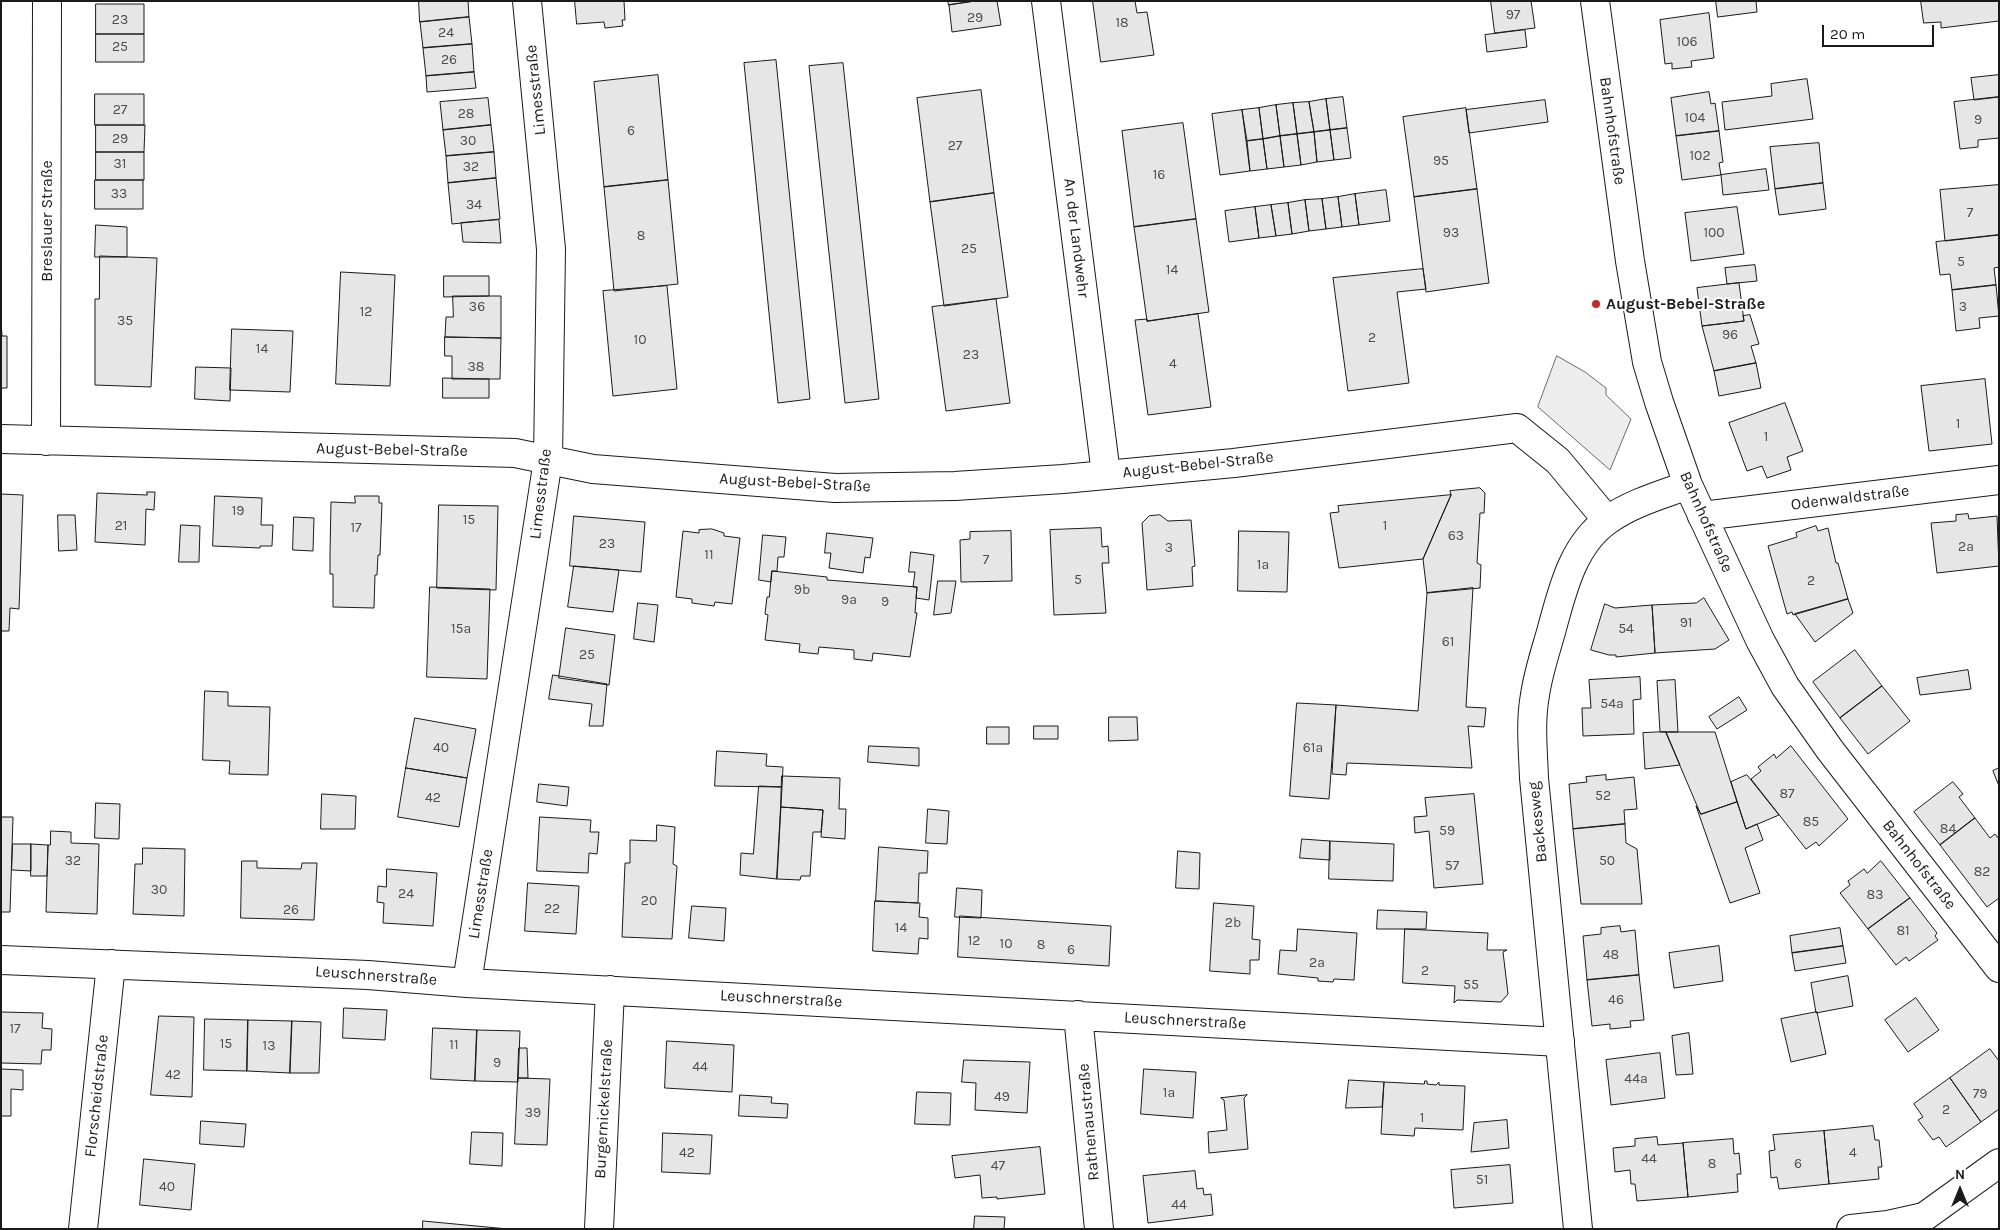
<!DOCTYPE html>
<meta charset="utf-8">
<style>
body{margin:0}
#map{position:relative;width:2000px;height:1230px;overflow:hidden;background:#fff;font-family:Karla,sans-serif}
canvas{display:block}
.frame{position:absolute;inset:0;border:2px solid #1a1a1a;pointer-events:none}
.north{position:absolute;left:1935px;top:1165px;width:50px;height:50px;-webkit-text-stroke:4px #fff;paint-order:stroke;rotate:0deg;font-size:14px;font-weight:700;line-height:20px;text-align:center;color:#1a1a1a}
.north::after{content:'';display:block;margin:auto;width:18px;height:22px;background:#1a1a1a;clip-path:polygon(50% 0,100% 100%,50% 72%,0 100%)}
.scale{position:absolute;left:1822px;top:25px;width:112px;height:22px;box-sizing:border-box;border:2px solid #1a1a1a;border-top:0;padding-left:6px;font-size:15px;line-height:18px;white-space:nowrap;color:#1a1a1a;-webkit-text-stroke:4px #fff;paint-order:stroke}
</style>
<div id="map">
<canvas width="2000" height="1230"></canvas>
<div class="frame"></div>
<div class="north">N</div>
<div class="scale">20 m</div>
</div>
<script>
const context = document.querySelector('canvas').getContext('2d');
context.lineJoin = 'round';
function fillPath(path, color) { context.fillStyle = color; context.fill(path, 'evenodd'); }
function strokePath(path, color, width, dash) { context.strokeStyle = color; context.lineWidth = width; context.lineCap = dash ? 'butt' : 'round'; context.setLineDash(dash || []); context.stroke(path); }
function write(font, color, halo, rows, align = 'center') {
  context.font = font + ' Karla,sans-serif'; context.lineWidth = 4; context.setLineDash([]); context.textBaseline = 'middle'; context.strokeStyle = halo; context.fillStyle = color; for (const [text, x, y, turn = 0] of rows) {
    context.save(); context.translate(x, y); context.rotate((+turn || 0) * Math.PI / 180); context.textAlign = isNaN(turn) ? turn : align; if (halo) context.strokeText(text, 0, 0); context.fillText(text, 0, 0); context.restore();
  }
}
const parking = new Path2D(`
 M1557,356l28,16 21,16v7l25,24 -21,51 -72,-63z`);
fillPath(parking, '#ededed');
strokePath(parking, '#6a6a6a', 1);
const building = new Path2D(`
 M419,1h49l1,16 -49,5z
 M575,1h49l1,19h-3l1,6 -18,2 -1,-6 -27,2z
 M948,1h27l-26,4z
 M975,1h22l4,24 -49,7 -3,-27z
 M1093,1h42l2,12 10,-1 7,43 -53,7z
 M1491,1h40l4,27 -40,5z
 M1716,1h40l1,11 -39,5z
 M1921,1h78v20l-58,7v-6l-17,1z
 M96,4h48v30h-48z
 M1709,13l5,45 -23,3 1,6 -20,2v-6l-7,1 -5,-44z
 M469,17l3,27 -49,4 -3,-26z
 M1525,30l2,17 -40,5 -2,-17z
 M96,34h48v28h-48z
 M472,44l2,28 -48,4 -3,-28z
 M776,60l34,339 -32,4 -34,-340z
 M843,63l36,336 -34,4 -36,-337z
 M474,72l2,16 -49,4 -1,-16z
 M658,75l10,105 -64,7 -10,-105z
 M1999,75v22l-25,3 -3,-22z
 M1807,79l6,40 -88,11 -3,-28 50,-6 -1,-12z
 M981,90l13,103 -64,9 -13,-104z
 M1709,92l2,12 4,-1 4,28 -43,5 -5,-38z
 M95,94h49v31h-49z
 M1343,97l4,31 -17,2 -4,-31z
 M1999,97v41l-21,2v7l-18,2 -6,-47z
 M488,98l3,27 -48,5 -3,-28z
 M1326,99l4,31 -16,2 -5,-30z
 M1545,100l3,22 -79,11 -3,-23z
 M1309,102l5,30 -17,2 -4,-31z
 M1293,103l4,31 -17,2 -4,-31z
 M1276,105l4,31 -17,3 -4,-31z
 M1259,108l4,31 -16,2 -5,-31z
 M1466,108l11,81 -63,8 -11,-80z
 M1242,110l8,61 -30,4 -8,-61z
 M1183,123l13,96 -62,8 -12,-96z
 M96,125h49l-1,27h-48z
 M491,125l3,27 -48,4 -3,-26z
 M1347,128l4,30 -17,2 -4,-30z
 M1330,130l4,30 -17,2 -3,-30z
 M1719,131l4,31 -4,1 2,12 -39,5 -6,-44z
 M1314,132l3,30 -16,3 -4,-31z
 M1297,134l4,31 -17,2 -4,-31z
 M1280,136l4,31 -17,2 -4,-30z
 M1263,139l4,30 -17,2 -3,-30z
 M1819,143l4,40 -48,6 -5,-42z
 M96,152h48v28h-48z
 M494,152l2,26 -48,5 -2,-27z
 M1766,169l3,21 -46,5 -2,-20z
 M496,178l4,41 -48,5 -4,-41z
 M95,180h48v29h-48z
 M668,180l10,104 -64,7 -10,-104z
 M1823,183l3,26 -47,6 -4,-26z
 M1999,185v50l-54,6 -5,-51z
 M1477,189l12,94 -63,9 -12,-95z
 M1386,190l4,31 -31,4 -4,-31z
 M994,193l14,104 -64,9 -14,-104z
 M1355,194l4,31 -17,2 -4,-30z
 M1338,197l4,30 -16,2 -4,-30z
 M1322,199l4,30 -17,2 -4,-31z
 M1305,200l4,31 -17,3 -4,-31z
 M1288,203l4,31 -16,2 -5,-31z
 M1271,205l5,31 -17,2 -4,-31z
 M1255,207l4,31 -30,4 -4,-31z
 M1737,207l7,47 -53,7 -6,-48z
 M1196,219l13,93 -62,9 -13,-94z
 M499,220l2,23 -38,-1 -2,-19z
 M96,225l31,2v30h-32z
 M1999,235v32l-5,1 2,17 -44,5 -2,-16 -10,1 -4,-33z
 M100,256l57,2 -6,129 -56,-2v-86h4z
 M1755,265l2,16 -30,3 -2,-16z
 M1423,269l3,20 -29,3 12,91 -61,8 -15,-113z
 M341,272l54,3 -5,111 -54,-2z
 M444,276h45v20l-45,1z
 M1739,283l5,38 -42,5 -5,-38z
 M1996,285l3,31 -20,2 1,10 -24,3 -4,-41z
 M667,286l10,103 -64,7 -10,-105z
 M453,296h48v42l-56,-1 1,-20h7z
 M996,299l14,104 -64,8 -14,-104z
 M1198,314l13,93 -63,8 -13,-95 12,-1v2z
 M1750,315l9,29 -8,2 5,17 -42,8 -12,-45 42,-5 -1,-5z
 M1,321l1,15h5v52h-6z
 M232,329l61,2 -3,61 -60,-2z
 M445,337l56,1 -1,41h-48v-23h-7z
 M1756,363l5,25 -42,8 -5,-25z
 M196,367l35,1 -1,33 -35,-2z
 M443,378l46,1v19h-46z
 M1985,379l7,65 -63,7 -8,-65z
 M1785,403l18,48 -16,6 4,13 -24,8 -5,-12 -15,5 -18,-48z
 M1480,488l5,5 -1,20h-4l-3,50 4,2 -1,23 -53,5 -4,-34 28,-64 -1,-4z
 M147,492h8l-1,18 -8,-1 -1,36 -50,-3 2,-49 50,2z
 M1,494l22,1 -4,114 -9,-1 -1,23h-8z
 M1451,495l-28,64 -84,9 -9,-55 9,-1 -1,-6z
 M215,496l47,2 -1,27h12l-1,21h-12v2l-47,-2z
 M355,496h24v7h3l-2,52h-2l-1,20h-2l-1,33 -41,-1v-33h-3v-21l1,-51 24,1z
 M439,505l59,1 -2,84 -59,-2z
 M1968,514l1,5 28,-3 2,50 -62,7 -6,-50 25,-2v-6z
 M58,515h17l2,35 -18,1z
 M1160,515l8,6 23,-1 4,46 -3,1 1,19 -46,4 -5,-67 7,-7z
 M574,516l71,6 -4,50 -71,-6z
 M294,517l20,1 -1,33 -20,-1z
 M181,525l19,1 -1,36h-20z
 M1816,526l2,5 10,-3 8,35h2l10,36 -55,16 -1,-3 -5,2 -19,-68 29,-9 -1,-4z
 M1101,528l1,19 6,-1 1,17h-7l4,50 -52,2 -4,-85z
 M712,529l12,4v3l16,2 -8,66 -17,-2 -1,4 -22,-3v-4l-16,-2 7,-66 16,2v-3z
 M1011,531l1,50 -51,1 -1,-42 10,-1v-7z
 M1239,531l50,1 -2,60 -49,-1z
 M827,533l46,5 -3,20 -5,-1 -2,16 -34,-5 2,-15h-6z
 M763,535l23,2 -2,20h-6l-1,14h-5l-1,11 -12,-2z
 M911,552l23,3 -5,45 -13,-2 1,-11h-4l2,-15h-6z
 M574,566l45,4 -6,42 -45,-5z
 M772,571l55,6v3l90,7 -2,26h2l-7,44 -37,-4 -1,8 -18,-2v-9l-35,-3 -1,7 -19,-2 1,-8 -35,-4 3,-25 -3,-1 2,-17h2z
 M938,581h18l-5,32 -17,2z
 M430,587l60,2 -3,90 -60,-2z
 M1473,588l-7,119 20,1 -2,19 -16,-1 4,42 -125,-5 -1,12 -14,-1 4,-69 82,6 9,-118z
 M1704,598l25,42 -14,9 -60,4 -3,-48 44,-2z
 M1848,599l5,14 -38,29 -20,-28z
 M638,603l20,2 -4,37 -20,-3z
 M1605,604l10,4 37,-3 3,48 -39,4v-2h-7l-18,-5z
 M566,628l49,7 -6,50 -50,-7z
 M1855,650l27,36 -42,32 -27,-36z
 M1968,670l3,19 -51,6 -3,-17z
 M553,675l54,9 -4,42h-14l3,-22 -43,-5z
 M1640,677l1,22 -8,1 1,34 -51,2 -1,-28h9l-2,-28z
 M1675,680l3,52h-18l-3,-51z
 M1882,686l28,35 -42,33 -28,-36z
 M205,691l23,1v14l42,1 -2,68 -39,-1 1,-13 -27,-1z
 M1739,697l8,13 -30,19 -8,-12z
 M1297,703l39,2 -7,94 -39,-3z
 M1109,717h28l1,23 -29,1z
 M415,718l61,11 -9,49 -61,-10z
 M1034,726h24v13h-24z
 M987,727h22v17h-22z
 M1666,732h49l22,70 -36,12z
 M1666,732l14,33 -35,4 -2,-36z
 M869,746l50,2v18l-51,-4z
 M1791,746l57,73 -29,27 -3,-4 -10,7 -55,-70 10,-8 -3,-4 16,-13 2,4z
 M717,751l50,3 -1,12 17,1 -1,20 -67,-1z
 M406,768l61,10 -8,49 -61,-10z
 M1999,768v18l-6,-15z
 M1606,775v5l28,-3 3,32 -13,1 1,14 -52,5 -4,-45 18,-2 -1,-5z
 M1747,775l32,40 -33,14 -15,-47z
 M782,776l58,2 -1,31h7l-1,30 -24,-2 2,-27 -42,-3z
 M1953,782l10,12 -4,3 16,21 -35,27 -26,-33z
 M539,784l30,3 -2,19 -30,-4z
 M759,786l23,1 -5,92 -37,-4 1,-22 12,1z
 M322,794l34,2 -1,33h-34z
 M1474,794l9,90 -49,4 -5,-57 -14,2 -1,-16 13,-1 -2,-18z
 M1737,802l9,27 11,-5 6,16 -18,8 15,45 -30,10 -34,-97 5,8z
 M96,803l24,1 -1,35 -24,-1z
 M781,807l42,3 -2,22h-8l-3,44h-9l-1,4 -23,-1z
 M928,809l21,2 -2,33 -21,-1z
 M1,817h12l-3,95h-9z
 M540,817l51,3 -1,12h9l-2,22 -8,-1 -1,20 -51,-2z
 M1975,818l15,20 5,-4 4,5v59l-12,9 -47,-62z
 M1625,824l1,19 11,6 5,55h-61l-8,-75z
 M657,825l18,2 -2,37 4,2 -5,73 -50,-2 3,-74h5v-23l26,1z
 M51,831l20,1v11l28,1 -2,70 -51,-2 2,-67h2z
 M1302,839l28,2v19l-30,-2z
 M1330,841l64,3 -1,37 -64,-2z
 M13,844h18v27l-19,-1z
 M31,844l17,1 -1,31h-16z
 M879,847l49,4 -1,22h-8l-1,30 -42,-2z
 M143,848l42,1 -1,67 -51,-2 2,-50h7z
 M1178,851l22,2 -1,36 -23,-1z
 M242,861h15v7l44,1 1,-6h15l-3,57 -73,-2z
 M1881,861l29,37 -42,31 -28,-36 10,-8 -2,-4 16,-12 3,4z
 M387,869l50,4 -4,53 -50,-3 1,-20 -7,-1 1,-16 8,1z
 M528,883l51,3 -3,48 -51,-3z
 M957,888l25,2 -1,28 -26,-1z
 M1910,898l27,35 -2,3 3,4 -29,21 -3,-4 -10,8 -28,-36z
 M875,901l45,2 -1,14 9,1v21l-9,-1 -1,16 -45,-3z
 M1214,903l40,3 -2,33 8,1 -1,20h-9v14l-40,-3z
 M692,906l34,2 -2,33 -35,-3z
 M1378,910l49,2 -1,17h-49z
 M960,916l151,10 -2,40 -151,-9z
 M1620,926l1,6 14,-2 4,45 -52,5 -4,-44 18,-2v-6z
 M1840,928l3,18 -51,7 -2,-17z
 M1298,929l59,4 -3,47 -20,-1 -1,3 -15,-1v-3l-40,-4 2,-24 16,1z
 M1405,929l83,4 -1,17h20l-4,2 5,42 -7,8 -44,-2 -3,3 1,-17 -52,-3z
 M1719,946l4,35 -49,7 -5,-35z
 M1843,946l3,17 -51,8 -3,-18z
 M1639,975l5,45 -14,1 1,6 -21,2v-5l-18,2 -5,-46z
 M1848,976l5,30 -37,7 -5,-30z
 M1916,998l23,32 -31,22 -23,-32z
 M344,1008l43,2 -2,30 -42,-2z
 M1,1012l42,1 -1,15 10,1 -1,21h-9l-1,14 -40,-1z
 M1817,1012l9,42 -35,8 -10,-43z
 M159,1016l35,1 -2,80 -41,-2z
 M205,1019l43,1 -1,51 -43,-1z
 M248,1020l44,1 -2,52 -43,-2z
 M292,1021l29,1 -2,51h-29z
 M433,1028l44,2 -2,51 -44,-2z
 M477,1030l43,1 -2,51 -43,-1z
 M1689,1033l4,41 -17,1 -4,-39z
 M667,1041l67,4 -2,47 -67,-4z
 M519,1048h8l1,30h-10z
 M1990,1049l9,12v48l-18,13 -31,-44z
 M1660,1053l5,45 -54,7 -5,-45z
 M964,1060l66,2 -3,51 -52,-3 1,-27 -14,-1z
 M1,1069l22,1v20l-12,-1v27h-10z
 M1144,1069l52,3 -3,46 -52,-4z
 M518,1078l32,1 -3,66 -32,-1z
 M1950,1078l31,44 -35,25 -7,-10 -6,3 -15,-20 5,-3 -9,-13z
 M1349,1080l35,2 -2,25 -36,1z
 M1425,1081h2v3l9,1 3,-3v3l26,1 -2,44 -48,-2 -1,8 -33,-2 3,-52 40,2z
 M917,1092l34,1 -1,32 -35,-1z
 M740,1095l32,2 -1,6 17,1 -1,14 -48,-2z
 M1247,1095l-3,3 4,51 -39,4 -1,-21 19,-2 -3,-30 -3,-2z
 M1507,1120l2,28 -38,4 3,-29z
 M201,1121l45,3 -2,23 -44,-3z
 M1873,1126l2,14h4l3,27h-4l1,12 -50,5 -5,-53z
 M1824,1131l5,53 -50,5 -2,-12 -6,1 -2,-27 6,-1 -2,-15z
 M472,1132l31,1 -1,33 -32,-2z
 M663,1133l49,2 -2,39 -48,-2z
 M1657,1137l1,8 25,-2 5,54 -51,4 -2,-17h-4l-1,-14 -15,2 -2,-24 22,-2v-7z
 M1733,1139l1,15 5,-1 2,21h-4l1,18 -50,5 -5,-54z
 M1040,1147l5,47 -48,5v-2l-15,1 -2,-23 -25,3 -3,-22z
 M144,1159l51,5 -4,46 -51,-5z
 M1510,1165l3,38 -59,5 -3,-38z
 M1195,1171l2,18 6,-1 1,7 7,-1 2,21 -65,8 -5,-47z
 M975,1216l30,1 -1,12h-30z
 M423,1221l85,8h-85z`);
fillPath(building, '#e6e6e6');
strokePath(building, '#1a1a1a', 1);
const minor = new Path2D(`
 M1046,1l60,473
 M1,439l514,14 78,16 242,19 120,-2 108,-7 171,-16 283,-35 41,33 49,59
 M46,441l1,-440
 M1702,516l297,-36
 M1,960l367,15 99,8 1093,59
 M467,983l81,-523 3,-211 -24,-248
 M1078,1015l21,214
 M83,1229l28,-265
 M599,1229l11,-239
 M1851,1229l37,-4 36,-8 75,-54`);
const tertiary = new Path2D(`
 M1595,1l35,260 17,101 12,40 29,83 72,155 25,46 45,64 169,218
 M1578,1229l-44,-451c-1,-28 -4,-56 1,-83 3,-21 10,-42 16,-63 11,-40 21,-87 57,-112 24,-17 53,-25 80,-35`);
strokePath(minor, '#1a1a1a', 30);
strokePath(tertiary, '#1a1a1a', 30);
strokePath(minor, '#fff', 28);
strokePath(tertiary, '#fff', 28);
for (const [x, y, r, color] of [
 [1596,304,5,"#c62828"]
]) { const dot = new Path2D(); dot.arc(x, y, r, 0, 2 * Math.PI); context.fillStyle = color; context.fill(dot); strokePath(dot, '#fff', 2); }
write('14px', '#4d4d4d', null, [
 ["97",1513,15],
 ["29",975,18],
 ["23",120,20],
 ["18",1122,23],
 ["24",446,33],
 ["106",1687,42],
 ["25",120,47],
 ["26",449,60],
 ["27",120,110],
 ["28",466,114],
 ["104",1695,118],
 ["9",1978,120],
 ["6",631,131],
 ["29",120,139],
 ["30",468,141],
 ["27",955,146],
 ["102",1700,156],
 ["95",1441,161],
 ["31",120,164],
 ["32",471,167],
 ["16",1159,175],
 ["33",119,194],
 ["34",474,205],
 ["7",1970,213],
 ["93",1451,233],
 ["100",1714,233],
 ["8",641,236],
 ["25",969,249],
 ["5",1961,262],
 ["14",1172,270],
 ["36",477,307],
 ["3",1963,307],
 ["12",366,312],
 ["35",125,321],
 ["96",1730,335],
 ["2",1372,338],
 ["10",640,340],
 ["14",262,349],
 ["23",971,355],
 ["4",1173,364],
 ["38",476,367],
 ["1",1958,424],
 ["1",1766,437],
 ["19",238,511],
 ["15",469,520],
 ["21",121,526],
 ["1",1385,526],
 ["17",356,528],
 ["63",1456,536],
 ["23",607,544],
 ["2a",1966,547],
 ["3",1169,548],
 ["11",709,555],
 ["7",986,560],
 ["1a",1263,565],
 ["5",1078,580],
 ["2",1811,581],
 ["9b",802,590],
 ["9a",849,600],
 ["9",885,602],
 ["91",1686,623],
 ["15a",461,629],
 ["54",1626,629],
 ["61",1448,642],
 ["25",587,655],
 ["54a",1612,704],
 ["40",441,748],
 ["61a",1313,748],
 ["87",1787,794],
 ["52",1603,796],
 ["42",433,798],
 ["85",1811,822],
 ["84",1948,829],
 ["59",1447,831],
 ["32",73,861],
 ["50",1607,861],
 ["57",1452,866],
 ["82",1982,872],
 ["30",159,890],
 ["24",406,894],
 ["83",1875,895],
 ["20",649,901],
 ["22",552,909],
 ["26",291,910],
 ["2b",1233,923],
 ["14",901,928],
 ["81",1903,931],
 ["12",974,941],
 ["10",1006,944],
 ["8",1041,945],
 ["6",1071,950],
 ["48",1611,955],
 ["2a",1317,963],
 ["2",1425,971],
 ["55",1471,985],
 ["46",1616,1000],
 ["17",15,1029],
 ["15",226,1044],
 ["11",454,1045],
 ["13",269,1046],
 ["9",497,1063],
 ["44",700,1067],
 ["42",173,1075],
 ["44a",1636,1079],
 ["1a",1169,1093],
 ["79",1980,1094],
 ["49",1002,1097],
 ["2",1946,1110],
 ["39",533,1113],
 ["1",1422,1118],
 ["42",687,1153],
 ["4",1853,1153],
 ["44",1649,1159],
 ["8",1712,1164],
 ["6",1798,1164],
 ["47",998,1166],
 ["51",1482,1180],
 ["40",167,1187],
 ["44",1179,1205]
]);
write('16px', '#1a1a1a', '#fff', [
 ["Limesstraße",536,90,-96],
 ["Bahnhofstraße",1612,131,82],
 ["Breslauer Straße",47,221,-90],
 ["An der Landwehr",1076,238,83],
 ["August-Bebel-Straße",392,450,1],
 ["August-Bebel-Straße",1198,465,-6],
 ["August-Bebel-Straße",795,483,3],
 ["Limesstraße",541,494,-83],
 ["Odenwaldstraße",1850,498,-7],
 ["Bahnhofstraße",1706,522,66],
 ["Backesweg",1538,822,-96],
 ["Bahnhofstraße",1919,865,52],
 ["Limesstraße",481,894,-81],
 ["Leuschnerstraße",376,976,4],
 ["Leuschnerstraße",781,999,3],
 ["Leuschnerstraße",1185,1021,3],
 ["Florscheidstraße",97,1096,-84],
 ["Burgernickelstraße",604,1109,-87],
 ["Rathenaustraße",1089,1122,-95]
]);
write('bold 16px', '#1a1a1a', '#fff', [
 ["August-Bebel-Straße",1606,304]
], 'left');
</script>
